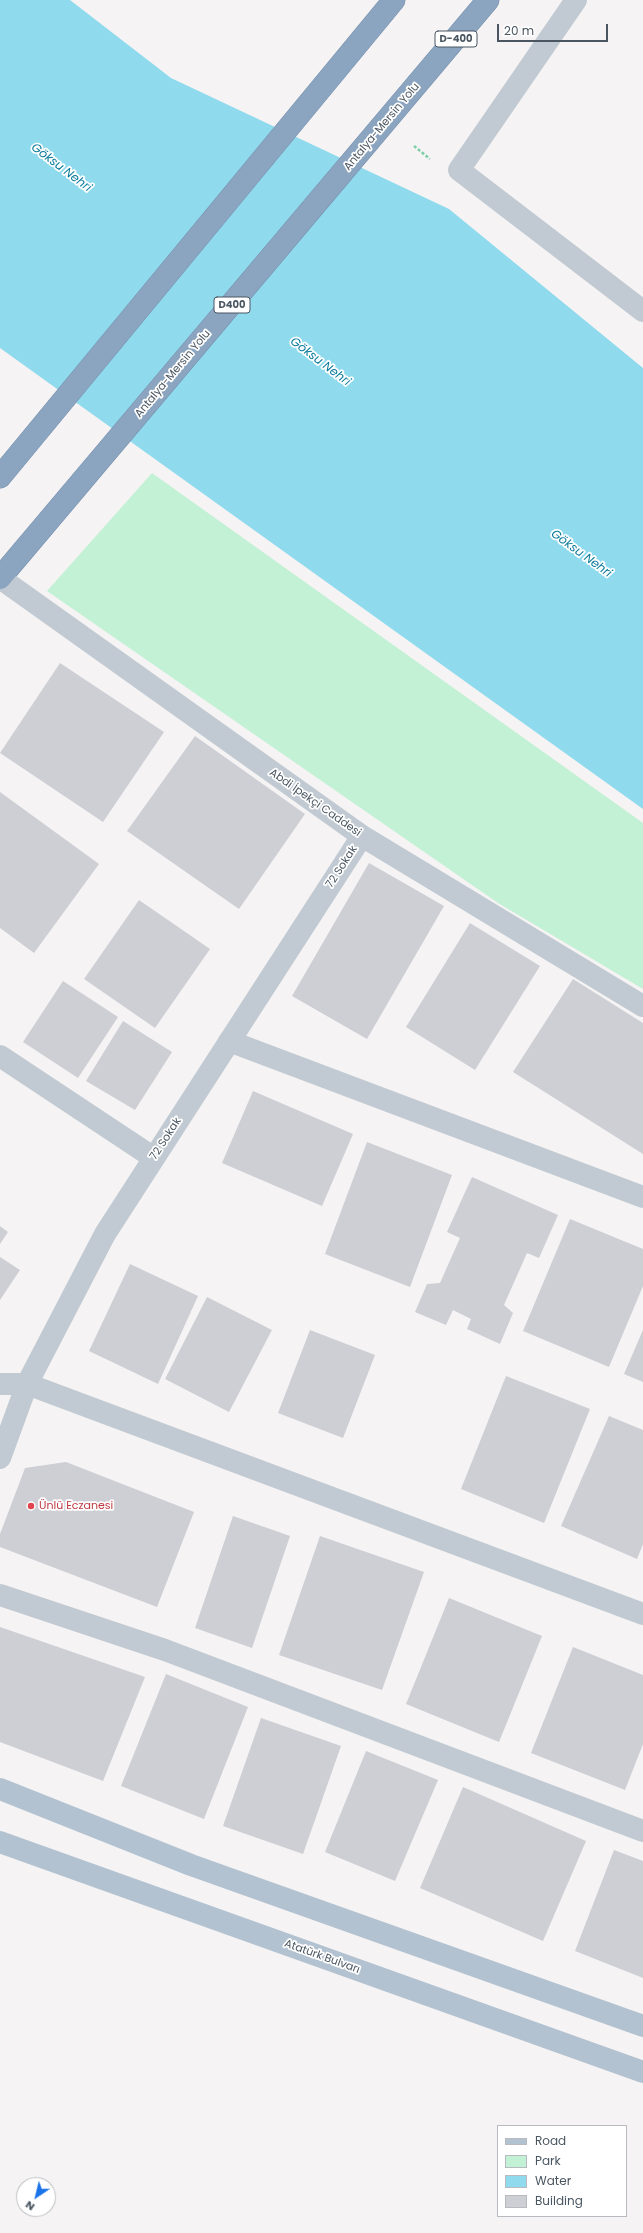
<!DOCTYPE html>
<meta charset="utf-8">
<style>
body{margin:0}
#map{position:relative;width:643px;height:2233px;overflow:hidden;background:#f5f3f3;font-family:Poppins,sans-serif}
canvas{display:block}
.legend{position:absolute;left:497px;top:2125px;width:130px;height:92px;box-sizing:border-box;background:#fff;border:1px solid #b7bbc0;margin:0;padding:5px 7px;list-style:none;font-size:12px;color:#4a5661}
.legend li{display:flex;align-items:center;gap:8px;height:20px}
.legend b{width:20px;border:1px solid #b7bbc0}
.north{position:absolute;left:16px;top:2177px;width:40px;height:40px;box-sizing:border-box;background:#fff;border:1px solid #b7bbc0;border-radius:50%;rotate:215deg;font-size:11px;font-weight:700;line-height:16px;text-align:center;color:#4a5661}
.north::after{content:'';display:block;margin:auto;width:14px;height:18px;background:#1a73e8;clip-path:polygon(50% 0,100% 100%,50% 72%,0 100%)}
.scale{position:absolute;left:497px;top:24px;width:111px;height:18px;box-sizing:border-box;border:2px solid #4a5661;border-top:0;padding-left:5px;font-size:12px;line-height:14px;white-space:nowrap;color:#4a5661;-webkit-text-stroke:3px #fff;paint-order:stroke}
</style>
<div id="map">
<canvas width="643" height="2233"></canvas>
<ul class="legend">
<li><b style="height:5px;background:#b3c2d1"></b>Road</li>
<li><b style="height:11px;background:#c3f1d5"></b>Park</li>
<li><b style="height:11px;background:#90daee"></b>Water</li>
<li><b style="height:11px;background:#cdcfd5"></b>Building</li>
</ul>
<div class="north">N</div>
<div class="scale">20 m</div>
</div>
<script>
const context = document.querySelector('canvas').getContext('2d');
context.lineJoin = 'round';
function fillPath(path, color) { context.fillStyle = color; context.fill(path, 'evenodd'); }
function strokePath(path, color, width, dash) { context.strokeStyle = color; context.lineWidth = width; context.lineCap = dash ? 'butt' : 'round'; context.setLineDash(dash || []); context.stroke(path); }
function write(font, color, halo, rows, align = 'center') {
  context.font = font + ' Poppins,sans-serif'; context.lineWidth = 3.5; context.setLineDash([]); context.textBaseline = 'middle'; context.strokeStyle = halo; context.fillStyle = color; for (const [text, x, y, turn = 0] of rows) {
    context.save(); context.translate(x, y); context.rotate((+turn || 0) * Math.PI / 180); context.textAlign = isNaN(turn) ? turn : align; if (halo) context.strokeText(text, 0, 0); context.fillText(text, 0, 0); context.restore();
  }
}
fillPath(new Path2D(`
 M152,473l491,350v166l-145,-86 -451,-312z`), '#c3f1d5');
fillPath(new Path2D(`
 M0,0h70l101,78 278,131 194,159v441l-643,-461z`), '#90daee');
fillPath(new Path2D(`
 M60,663l104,69 -61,90 -103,-69z
 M195,736l110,78 -66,95 -112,-78z
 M0,792l99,72 -65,89 -34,-25z
 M369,863l75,43 -77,133 -75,-43z
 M139,900l71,49 -55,79 -71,-49z
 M470,923l70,43 -65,104 -69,-43z
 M573,979l70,44v131l-130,-82z
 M63,981l55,36 -40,61 -55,-36z
 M123,1021l49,31 -37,58 -49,-29z
 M253,1091l100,43 -31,72 -100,-43z
 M367,1142l85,33 -42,112 -85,-33z
 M472,1177l86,38 -19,43 -12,-5 -23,52 9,8 -13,31 -33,-15 4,-10 -18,-9 -7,15 -31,-13 12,-28 13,-1 20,-45 -13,-6z
 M570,1219l73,30v37l-34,81 -86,-36z
 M0,1226l8,6 -8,12z
 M0,1257l20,13 -20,30z
 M130,1264l68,32 -40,88 -69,-33z
 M207,1297l65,33 -43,82 -64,-33z
 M310,1330l65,25 -32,83 -65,-25z
 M643,1330v52l-19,-8z
 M506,1376l84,33 -46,114 -83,-34z
 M609,1416l34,14v114l-6,15 -76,-33z
 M66,1462l128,50 -37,95 -157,-60v-13l25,-66z
 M233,1516l57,20 -38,112 -57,-20z
 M320,1536l104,36 -42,118 -103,-35z
 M449,1598l93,38 -43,106 -93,-38z
 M0,1627l145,50 -42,104 -103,-39z
 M573,1647l70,28v69l-18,46 -94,-37z
 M166,1674l82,33 -44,112 -83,-33z
 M261,1718l80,28 -38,108 -80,-28z
 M366,1751l72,29 -43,101 -70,-29z
 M463,1787l123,54 -43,100 -123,-53z
 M614,1850l29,11v117l-68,-27z`), '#cdcfd5');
const highway = new Path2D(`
 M0,477l394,-477
 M0,578l488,-578`);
strokePath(highway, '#7690ad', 23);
strokePath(new Path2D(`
 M414,146l16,13`), '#7ad0a6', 2.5, [3, 2]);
strokePath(new Path2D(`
 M576,0l-117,170 184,141
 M0,578l362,258 281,170
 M229,1041l414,156
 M0,1056l154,102
 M0,1384h27l616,230
 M0,1458l27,-74 78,-150 257,-398
 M0,1595l165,55 478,181`), '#c1cad2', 22);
strokePath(new Path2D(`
 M0,1789l191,76 452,161
 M0,1842l643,230`), '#b3c2d1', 22);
strokePath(highway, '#8ba5c1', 22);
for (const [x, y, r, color] of [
 [31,1506,4,"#e0444e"]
]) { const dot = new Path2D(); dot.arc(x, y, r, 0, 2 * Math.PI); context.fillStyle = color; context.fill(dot); strokePath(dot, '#fff', 1.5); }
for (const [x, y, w] of [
 [456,39,42],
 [232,305,36]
]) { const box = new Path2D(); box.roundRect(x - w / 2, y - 8, w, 16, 3); context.fillStyle = '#fff'; context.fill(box); strokePath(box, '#4a5661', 1); }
write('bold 10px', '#4a5661', null, [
 ["D-400",456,39],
 ["D400",232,305]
]);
write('11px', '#4a5661', '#fff', [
 ["Antalya-Mersin Yolu",382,127,-50],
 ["Antalya-Mersin Yolu",173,374,-50],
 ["Abdi İpekçi Caddesi",315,803,35],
 ["72 Sokak",342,867,-57],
 ["72 Sokak",166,1139,-57],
 ["Atatürk Bulvarı",322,1957,20]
]);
write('11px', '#be3a42', '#fff', [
 ["Ünlü Eczanesi",39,1506]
], 'left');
write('italic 12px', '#0c7c9b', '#fff', [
 ["Göksu Nehri",61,168,37],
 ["Göksu Nehri",320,362,37],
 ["Göksu Nehri",581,554,36]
]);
</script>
